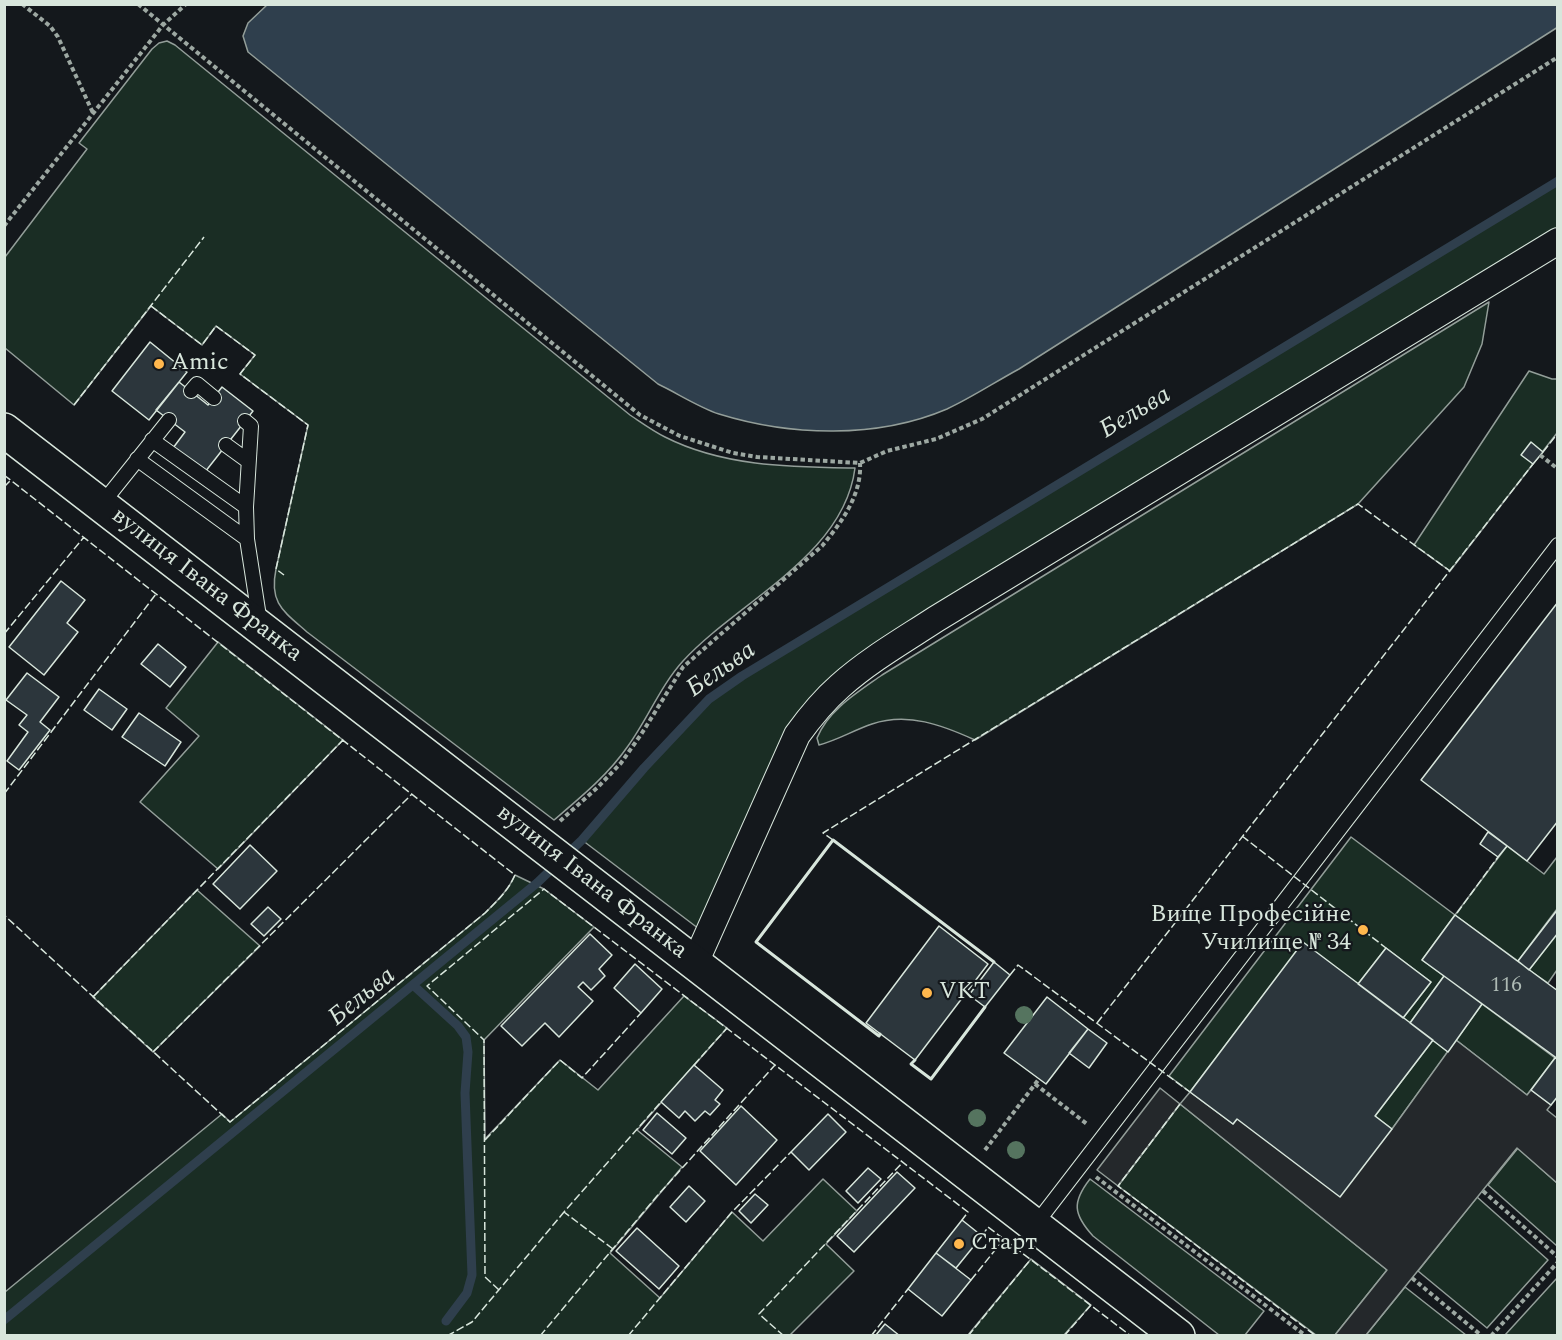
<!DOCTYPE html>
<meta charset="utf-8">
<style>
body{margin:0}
#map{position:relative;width:1562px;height:1340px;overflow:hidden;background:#14181c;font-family:Spectral,serif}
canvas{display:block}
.frame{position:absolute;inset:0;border:6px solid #d8e6dc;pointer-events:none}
</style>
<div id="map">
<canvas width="1562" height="1340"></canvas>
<div class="frame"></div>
</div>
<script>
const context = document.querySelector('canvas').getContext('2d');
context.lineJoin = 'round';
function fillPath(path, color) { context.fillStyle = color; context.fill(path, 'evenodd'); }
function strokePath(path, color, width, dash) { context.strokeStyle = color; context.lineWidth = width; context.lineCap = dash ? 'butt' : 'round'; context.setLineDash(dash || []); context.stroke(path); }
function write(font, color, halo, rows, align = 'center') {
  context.font = font + ' Spectral,serif'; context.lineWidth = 4.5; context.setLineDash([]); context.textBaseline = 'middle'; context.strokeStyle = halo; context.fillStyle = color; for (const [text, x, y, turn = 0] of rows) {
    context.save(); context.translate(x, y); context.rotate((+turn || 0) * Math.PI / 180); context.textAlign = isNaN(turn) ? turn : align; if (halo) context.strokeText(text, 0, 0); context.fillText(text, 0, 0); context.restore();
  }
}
const green = new Path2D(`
 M167,41l8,4 455,370c12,8 23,16 35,22 59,30 127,30 190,31 -11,88 -117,133 -172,193 -22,24 -36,59 -55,85 -20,29 -47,51 -74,74l-247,-188c-24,-21 -38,-29 -31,-63l32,-144 -68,-51 15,-19 -39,-29 -14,19 -51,-39 -77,99 -69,-57v-91l82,-108 -8,-6 73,-94 7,-6z
 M1557,181v60l-621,378 -120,91 -109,225 -125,-95 62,-72 65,-69 33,-23z
 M1489,302l-7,42 -18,43 -106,117 -383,236c-33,-15 -67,-28 -103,-16 -18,6 -34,16 -53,21l-2,-7c11,-28 41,-46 65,-63z
 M1529,371l23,8h5v54l-107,138 -36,-26z
 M218,642l125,98 -125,129 -78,-67 59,-66 -33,-28z
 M1351,837l104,78 52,-69 37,28 13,-17v52l-39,52 -63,-46 -33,45 22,16 -34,47 -7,-5 28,-36 -45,-34 -28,36 -55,-41 -113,149 -21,-16z
 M515,875l29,14 50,38 -110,113 1,99 75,-79 38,30 86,-94 43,32 -90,102 45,37 -72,86 50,45 72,-86 31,29 60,-62 34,32 -31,33 28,27 -64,64 -785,1v-44l217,-178 8,8 255,-209c12,-12 23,-22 30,-38z
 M197,890l63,56 -107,106 -60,-55z
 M1557,933v37l-9,13 -19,-13z
 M1482,1004l73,54 -28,37 -71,-55z
 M1433,1040l15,12 -56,77 -17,-13z
 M1180,1104l207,166 -52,65h-19l-198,-149z
 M1518,1148l39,35v63l-69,-61z
 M1090,1179l174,132 -19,24h-26l-126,-99c-20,-22 -21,-34 -3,-57z
 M1477,1197l71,63 -61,68 -69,-57z
 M1031,1259l60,46 -27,30h-96z
 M1557,1278v57h-52z
 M1405,1287l61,48h-100z`);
fillPath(green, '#1a2d24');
strokePath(green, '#939e99', 1.5);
const parking = new Path2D(`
 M1456,1040l71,55 4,-5 20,15 -4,5 10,8v65l-40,-35 -151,187h-31l52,-65 -207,-166 -62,82 -21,-16 63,-82 20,16 10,-12 43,32 4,-5 155,10z`);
fillPath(parking, '#24282b');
strokePath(parking, '#939e99', 1.5);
const water = new Path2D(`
 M268,4h1289l1,23 -539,342c-24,13 -48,29 -72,40 -70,30 -157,27 -228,5 -21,-7 -42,-21 -61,-30l-410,-332 -5,-16 5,-13z`);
fillPath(water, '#2f3f4d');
strokePath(water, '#939e99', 1.5);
strokePath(new Path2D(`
 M413,985l45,41 8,11 2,15 -3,41 7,182 -5,18 -21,28
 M4,1320l533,-437 45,-43 62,-72 65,-69 33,-23 816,-495`), '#2f3f4d', 9);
const building = new Path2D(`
 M150,342l37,30 -38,48 -37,-29z
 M179,382l29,23 14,-18 31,24 -48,61 -32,-24 12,-16 -29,-22z
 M1531,442l12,10 -10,12 -12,-9z
 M61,581l24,19 -18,23 11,9 -34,43 -35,-28z
 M1558,602v219l-31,40 -106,-81z
 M158,644l28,23 -16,20 -29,-23z
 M27,673l32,24 -19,25 10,8 -31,40 -12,-9 21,-29 -9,-7 8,-10 -21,-15z
 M99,689l28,20 -15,21 -28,-20z
 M139,713l42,29 -16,24 -43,-29z
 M1488,832l19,14 -9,11 -18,-13z
 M250,845l27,26 -37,38 -27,-25z
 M268,907l13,12 -17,17 -13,-12z
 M1558,909v24l-29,37 -11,-9z
 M1455,915l103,76v68l-136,-99z
 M939,926l49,38 -73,96 -49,-37z
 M590,934l22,21 -13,14 6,7 -14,14 -8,-8 -5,5 15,14 -34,36 -14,-14 -23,23 -21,-20z
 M1303,942l130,98 -58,76 17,13 -52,68 -103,-78 -4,5 -43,-32z
 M1386,948l45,34 -28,36 -45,-34z
 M994,962l16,13 -25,32 -16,-12z
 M635,964l27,25 -21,24 -27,-25z
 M1444,976l38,28 -34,48 -38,-29z
 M1047,997l41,32 -42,55 -42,-31z
 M1088,1029l19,14 -18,25 -20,-15z
 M1555,1058l3,1v37l-7,9 -20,-15z
 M694,1065l29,25 -8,10 5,4 -10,11 -5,-4 -10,10 -10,-10 -6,7 -18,-16z
 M741,1106l36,34 -41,45 -36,-34z
 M657,1113l29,25 -14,16 -29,-24z
 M828,1114l18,18 -37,38 -18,-18z
 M868,1168l13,11 -23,24 -12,-12z
 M897,1172l18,16 -61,64 -17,-16z
 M689,1186l16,15 -19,21 -16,-15z
 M755,1194l13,11 -17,18 -12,-12z
 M962,1220l20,16 -26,32 -20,-15z
 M637,1228l42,38 -20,23 -43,-38z
 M936,1253l35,27 -29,36 -34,-27z
 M885,1324l15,12 -24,-1z`);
fillPath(building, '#2c363c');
strokePath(building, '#d8e6dc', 1.5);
const lane = new Path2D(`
 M191,391l6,-7 17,14
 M245,421l6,5 -5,81 1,32 13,84
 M152,440l94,67
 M226,445l22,16
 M137,459l110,80
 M101,505l68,-85
 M1035,1225l523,-680`);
const street = new Path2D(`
 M695,963l102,-228c13,-18 27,-35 43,-49 29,-26 64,-46 96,-67l622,-378`);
const primary = new Path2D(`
 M4,430l1174,906`);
strokePath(lane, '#d8e6dc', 16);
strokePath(street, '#d8e6dc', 28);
strokePath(primary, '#d8e6dc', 36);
strokePath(new Path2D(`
 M22,4l28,22 8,11 35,76
 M138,4l502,411 40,21 53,17 24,4 103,6 27,-12 49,-12 46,-20 576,-362
 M4,226l159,-201 23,-21
 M1540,455l18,14
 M560,821l38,-34 23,-24 21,-30 41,-66 139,-121c19,-23 40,-51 38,-83
 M1035,1084l52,40
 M985,1150l54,-71
 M1096,1177l210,159
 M1483,1191l75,66
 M1412,1278l70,58
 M1491,1336l67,-74`), '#9da8a2', 4, [4.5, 3]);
strokePath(lane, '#14181c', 14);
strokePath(street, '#14181c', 26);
strokePath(primary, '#14181c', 33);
strokePath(new Path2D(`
 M151,306l51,39 14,-19 39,29 -15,19 68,51 -32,144 8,6
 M74,405l130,-168
 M1543,452l15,-19
 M4,475l511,400c-7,16 -18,26 -30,38l-255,209 -226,-207
 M4,487l7,-7
 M4,634l80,-97
 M4,794l152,-200
 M1242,836l144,112
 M833,840l-10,-7 535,-329 92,67
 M1457,913l41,-56
 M1010,975l8,-10 172,127
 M93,997l250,-257
 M1097,1023l436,-559
 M153,1052l259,-258
 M694,1065l33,-37
 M1180,1104l-62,82 198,150
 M485,1140l75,-80 22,18 59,-65
 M982,1236l6,-9 143,109
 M613,1249l-49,-37 97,-110
 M971,1280l33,-41
 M499,1290l-14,-13 -1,-237 -57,-54 117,-97 424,323 -6,8
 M447,1336l25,-14 92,-110
 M540,1336l117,-140 118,-131
 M628,1336l104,-124 59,-60
 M784,1336l-25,-22 144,-152
 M871,1336l37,-47
 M968,1336l63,-77
 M1064,1336l27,-31`), '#d8e6dc', 1.5, [8, 3]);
strokePath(new Path2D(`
 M880,1034l-1,2 -123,-94 77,-102 161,122
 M915,1060l-4,4 20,15 54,-72`), '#d8e6dc', 3);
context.fillStyle = '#55745f';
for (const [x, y] of [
 [1024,1015],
 [977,1118],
 [1016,1150]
]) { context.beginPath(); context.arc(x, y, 9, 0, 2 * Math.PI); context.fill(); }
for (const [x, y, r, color] of [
 [159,364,6,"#ffb74d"],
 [1363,930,6,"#ffb74d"],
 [927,993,6,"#ffb74d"],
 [959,1244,6,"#ffb74d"]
]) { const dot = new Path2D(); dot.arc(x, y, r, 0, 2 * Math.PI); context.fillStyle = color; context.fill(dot); strokePath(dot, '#14181c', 2); }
write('21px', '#adbab4', null, [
 ["116",1506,987]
]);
write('24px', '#d8e6dc', '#14181c', [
 ["Amic",171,364],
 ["Вище Професійне",1351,916,"right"],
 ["Училище № 34",1351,944,"right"],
 ["VKT",939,993],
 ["Старт",971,1244]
], 'left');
write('24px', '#d8e6dc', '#14181c', [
 ["вулиця Івана Франка",206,586,38],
 ["вулиця Івана Франка",591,883,38]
]);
write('italic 26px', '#d8e6dc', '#14181c', [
 ["Бельва",1136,414,-31],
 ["Бельва",722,671,-35],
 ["Бельва",363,998,-39]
]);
</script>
